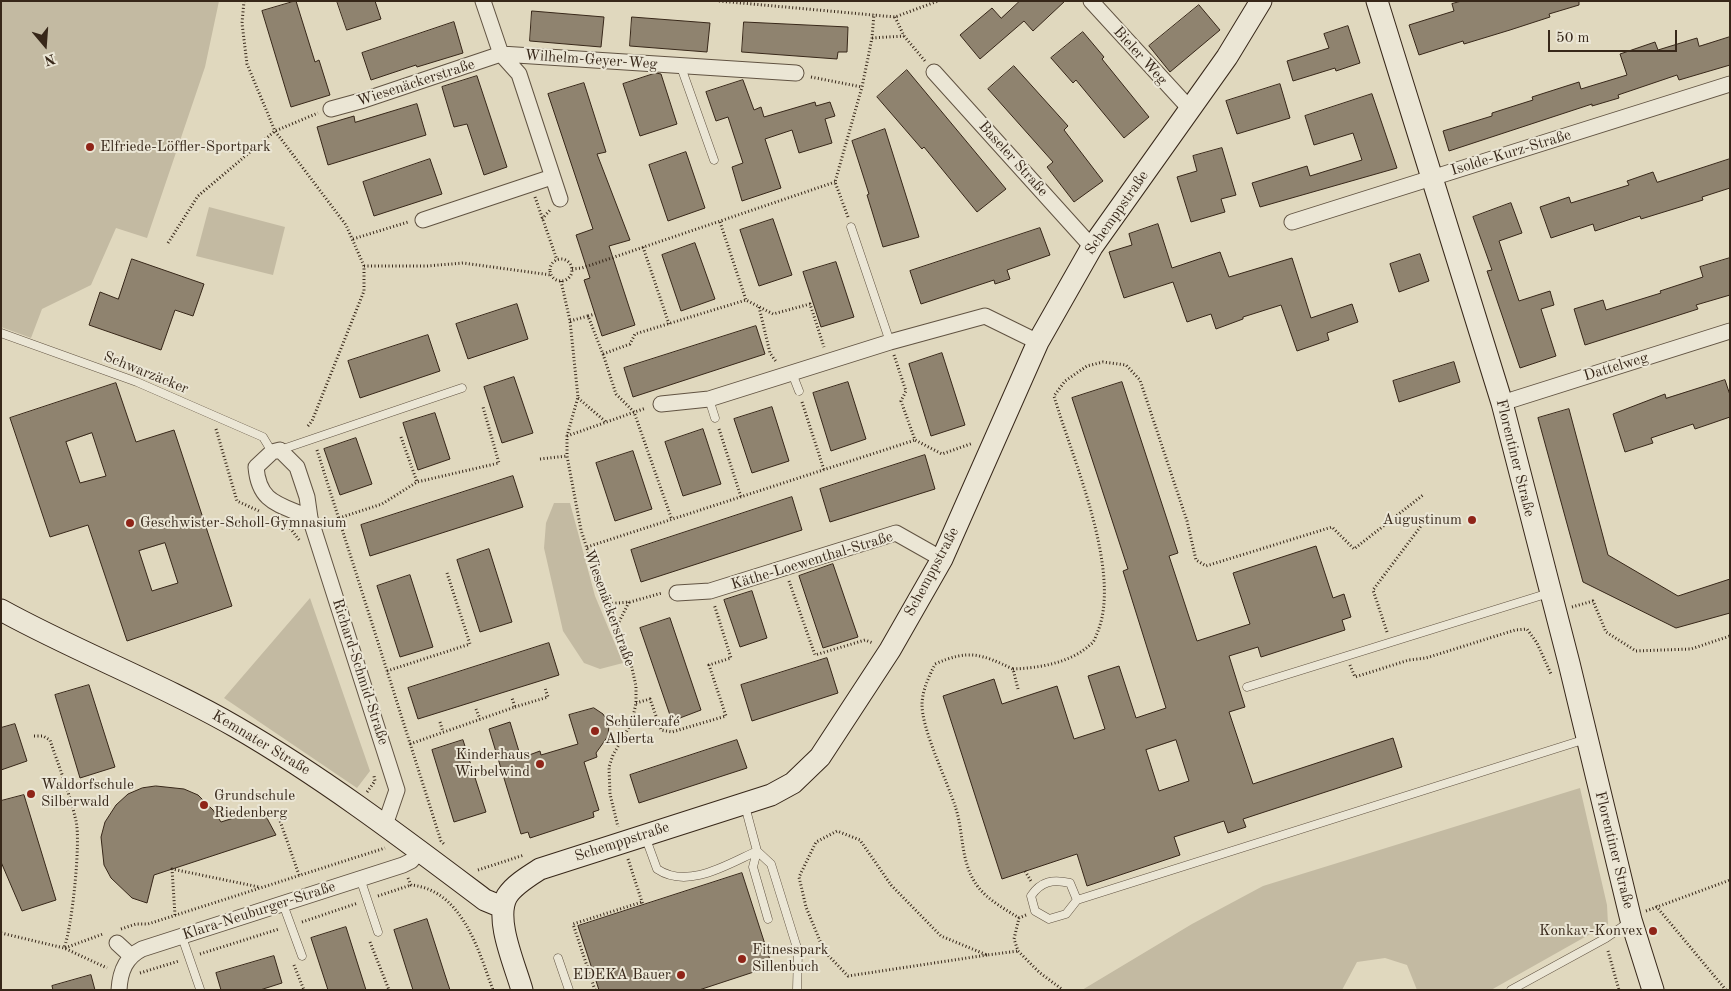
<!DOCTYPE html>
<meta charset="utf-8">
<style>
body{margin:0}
#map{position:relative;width:1731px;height:991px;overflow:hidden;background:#e0d8be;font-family:"Old Standard TT",serif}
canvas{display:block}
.frame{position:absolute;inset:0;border:2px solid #372719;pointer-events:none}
.north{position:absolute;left:20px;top:20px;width:50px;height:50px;-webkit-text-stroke:4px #ebe6d5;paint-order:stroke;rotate:162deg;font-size:14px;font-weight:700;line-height:20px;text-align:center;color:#372719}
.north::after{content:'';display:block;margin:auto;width:18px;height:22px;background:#372719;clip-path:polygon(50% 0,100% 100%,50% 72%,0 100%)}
.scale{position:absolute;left:1548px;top:30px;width:129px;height:22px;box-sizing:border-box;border:2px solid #372719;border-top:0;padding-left:6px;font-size:15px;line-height:18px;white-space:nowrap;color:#372719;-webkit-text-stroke:4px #ebe6d5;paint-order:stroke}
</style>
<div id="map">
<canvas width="1731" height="991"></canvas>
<div class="frame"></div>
<div class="north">N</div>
<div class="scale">50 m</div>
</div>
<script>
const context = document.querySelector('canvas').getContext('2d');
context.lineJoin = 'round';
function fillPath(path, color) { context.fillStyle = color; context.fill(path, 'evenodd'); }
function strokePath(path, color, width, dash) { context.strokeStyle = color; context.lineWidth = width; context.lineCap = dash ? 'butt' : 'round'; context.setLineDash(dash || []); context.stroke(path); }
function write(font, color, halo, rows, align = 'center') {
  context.font = font + ' "Old Standard TT",serif'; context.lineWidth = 4; context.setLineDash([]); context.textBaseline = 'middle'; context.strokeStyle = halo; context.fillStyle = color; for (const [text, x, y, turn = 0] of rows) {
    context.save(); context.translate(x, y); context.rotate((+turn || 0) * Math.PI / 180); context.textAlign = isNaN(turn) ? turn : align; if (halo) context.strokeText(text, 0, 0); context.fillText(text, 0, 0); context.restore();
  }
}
fillPath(new Path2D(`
 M1,1h218l-14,66 -58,171 -31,-10 -25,57 -49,24 -11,29 -30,-11z
 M209,207l76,20 -12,48 -77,-19z
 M554,503h16l25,93 28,67 -23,6 -16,-6 -21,-32 -19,-83 2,-25z
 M310,598l60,173 -13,17 -133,-90z
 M1580,788l27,117 1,19 -117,66h-74l-10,-25 -22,-7 -28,4 -15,28h-260l110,-66 71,-38z`), '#c3baa2');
const building = new Path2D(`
 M296,1l19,61 4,-2 11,35 -39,12 -29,-96z
 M337,1h38l6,18 -34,11z
 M1020,1h45l-32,30 -9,-10 -44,38 -20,-24 32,-27 9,10z
 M1462,1h117v4l-30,9 1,3 -40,13 -46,14 -1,-3 -44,14 -10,-30 45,-14 -2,-7z
 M1199,5l21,25 -50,42 -21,-26z
 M532,11l72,6 -3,30 -71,-6z
 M632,17l78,6 -3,29 -77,-6z
 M454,22l9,31 -46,14 -1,-2 -45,15 -9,-27z
 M744,22l104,5 -1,25h-9l-1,7 -95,-7z
 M1348,26l12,37 -24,8 -1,-3 -42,13 -6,-20 42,-13 -5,-14z
 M1083,32l21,25 -2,2 47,58 -25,21 -48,-58 -3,3 -22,-25z
 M1730,37v28l-51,15 -2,-5 -59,20 1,3 -27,8v-2l-143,47 -6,-20 49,-15v-3l41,-13 -1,-3 47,-15 2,7 46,-14 -7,-21 35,-12 3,8 39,-12 2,8z
 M1014,66l54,60 -4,4 39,51 -29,21 -27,-35 6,-5 -65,-73z
 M907,70l99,119 -29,23 -53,-65 -2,2 -45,-52z
 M656,73l5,1 16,50 -37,12 -17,-52z
 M477,76l30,91 -23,8 -17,-51 -13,3 -12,-40z
 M743,80l11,30 7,-3 3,10 51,-15 1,4 14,-4 5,14 -10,3 7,24 -33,10 -7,-23 -27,9 16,49 -39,13 -10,-34 11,-4 -15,-46 -12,4 -10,-29z
 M584,83l22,69 -9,2 33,86 -21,6 26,79 -33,11 -18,-56 6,-2 -14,-43 17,-6 -45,-135z
 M1280,84l10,34 -53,16 -11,-33z
 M1372,94l25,74 -137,39 -8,-24 55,-17 3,10 52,-16 -9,-27 -39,12 -9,-29z
 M417,104l9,31 -98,30 -11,-38 37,-11 1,6z
 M885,129l34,108 -36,10 -16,-52 2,-1 -17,-53z
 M1222,148l14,47 -15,4 4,13 -34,10 -14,-45 20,-6 -4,-15z
 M686,152l19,56 -37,13 -19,-56z
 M430,159l12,35 -68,22 -11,-34z
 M1730,159v29l-28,9 1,3 -62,19 -1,-3 -45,15 -2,-7 -42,14 -11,-31 29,-10 2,6 58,-18 -2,-4 26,-9 4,10z
 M1511,203l11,30 -23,8 20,60 31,-10 4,14 -13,4 15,47 -36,12 -33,-97 5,-1 -19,-53z
 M773,219l19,56 -33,11 -19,-56z
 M1158,224l14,44 48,-16 9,25 63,-19 19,60 41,-14 6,18 -31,11 2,7 -32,11 -16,-46 -38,12v2l-27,10 -5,-15 -24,8 -14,-40 -49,16 -15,-46 23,-7 -3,-11z
 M1040,228l10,27 -43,15 3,9 -15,5 -1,-4 -73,24 -11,-33z
 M695,243l20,56 -34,12 -19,-56z
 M1420,254l9,27 -30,11 -9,-28z
 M1730,258v37l-34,10 2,4 -113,36 -11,-36 29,-9 3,10 55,-17 -1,-2 43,-14 -3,-10z
 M132,259l72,25 -11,32 -18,-6 -14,40 -72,-25 11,-33 18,7z
 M836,262l18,55 -33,10 -18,-55z
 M517,304l11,35 -60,20 -12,-35z
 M756,326l9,28 -132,43 -9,-29z
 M428,335l12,36 -80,27 -12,-37z
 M942,353l23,72 -34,11 -22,-72z
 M1454,362l6,20 -61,20 -6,-21z
 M514,377l19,56 -31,10 -18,-56z
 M1725,380l5,15v22l-35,12 -2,-5 -42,14 2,5 -28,9 -12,-38 52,-20 1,4z
 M848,382l18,57 -35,12 -18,-58z
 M1122,382l56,171 -9,3 28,85 53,-17 -17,-51 83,-27 17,52 11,-4 7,23 -9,3 3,10 -84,27 -3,-10 -29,9 16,51 -16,5 24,72 140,-46 9,29 -159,52 3,8 -18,6 -4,-12 -50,16 6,18 -93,31 -10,-32 -75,25 -59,-183 51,-17 8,25 55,-18 17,53 31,-10 -17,-53 31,-10 17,52 30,-10 -43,-137 5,-2 -56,-171zM1176,740l13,41 -30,10 -13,-41z
 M116,383l20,59 38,-12 58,176 -105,35 -39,-116 -38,12 -40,-119zM92,433l14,43 -26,7 -14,-41zM165,543l13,40 -26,8 -13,-40z
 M772,407l17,54 -37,12 -18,-54z
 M1569,409l39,146 70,41 52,-17v34l-54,15 -93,-46 -45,-164z
 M435,413l15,46 -32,11 -15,-47z
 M703,429l18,55 -38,12 -18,-54z
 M356,438l16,46 -32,11 -16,-46z
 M633,451l19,58 -37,12 -19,-58z
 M925,455l10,34 -105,33 -10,-33z
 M513,476l10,31 -153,49 -9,-31z
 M792,497l10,33 -161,52 -10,-32z
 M489,549l23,73 -32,10 -23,-72z
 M833,564l25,73 -35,11 -24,-72z
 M410,575l23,72 -33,10 -23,-71z
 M752,591l15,47 -27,9 -16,-47z
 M670,618l31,92 -29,11 -32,-93z
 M549,643l10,32 -141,44 -10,-31z
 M827,658l11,35 -86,28 -11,-36z
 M89,685l26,82 -35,11 -25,-83z
 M594,708l9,6 6,10 -1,12 -12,17 1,4 -13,5 15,48 -6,2 1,5 -64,21 -2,-6 -7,2 -32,-105 21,-7 11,36 19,-7 1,4 37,-11 -9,-29z
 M15,724l12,37 -26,9v-42z
 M463,740l23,72 -32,10 -22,-72z
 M737,740l10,28 -108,35 -9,-28z
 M156,786l28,3 14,6 15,15 8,12 41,-13 14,26 -122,40 -7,28 -15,-5 -21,-20 -7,-13 -3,-28 4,-15 11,-17 12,-11 14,-6z
 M24,795l32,105 -34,11 -21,-49v-61z
 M742,873l30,93 -73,24h-100l-21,-64z
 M427,919l18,56 5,15h-37l-19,-60z
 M346,927l20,63h-38l-17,-52z
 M274,956l8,27 -22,7h-39l-5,-17z
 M91,975l4,15h-42l-1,-4z`);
fillPath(building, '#8f836f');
strokePath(building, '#372719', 1);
const lane = new Path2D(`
 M681,67l33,93
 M851,227l39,115
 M1,333l136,49 126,55 9,15
 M792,373l7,18
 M709,399l6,19
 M280,450l182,-62
 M1247,687l302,-94
 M745,806l12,45 -4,16 15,52
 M645,836l12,33c31,21 71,-5 100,-18l14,13 27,87 -1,39
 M360,878l18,54
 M1077,900l-7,-17c-17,-4 -29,-2 -39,13l4,15 14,8 17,-5 11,-14 509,-161
 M283,904l19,52
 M182,937l18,52
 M558,958l11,32
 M1511,990l95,-52 23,-16`);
const street = new Path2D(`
 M483,1l18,53 18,20 41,125
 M1091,1l99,108
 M934,72l158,175
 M331,109l33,-9 137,-46 295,19
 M423,220l129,-43
 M1292,222l438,-138
 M1502,403l228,-72
 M661,404l48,-5 181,-57 95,-26 53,26
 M310,518c-30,-14 -51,-14 -54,-51l16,-15 8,-2 17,17 10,30 3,21 87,272 -12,35
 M677,593l33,-2 186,-58 46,26
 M117,943l13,12
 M119,990c1,-19 7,-33 23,-41l261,-84 8,-4 9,-10`);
const secondary = new Path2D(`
 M1377,1l125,402 67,260 62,257 22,70
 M1,610c76,42 159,73 235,117 88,51 168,112 249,173l17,7
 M522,990c-7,-25 -28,-71 -15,-94 7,-11 22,-20 33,-27l231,-74 22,-12 27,-26 70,-107 52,-91 96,-217 54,-95 135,-190 34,-56`);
strokePath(lane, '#615342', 9);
strokePath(street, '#615342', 17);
strokePath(secondary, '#372719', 23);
strokePath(new Path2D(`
 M244,1l-2,22 5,41 28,67 71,94 18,41v25l-52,130 -5,6
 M719,1l176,16 43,-16
 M895,17l9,19 21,25
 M872,38l32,-2
 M811,77l51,10
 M535,197l22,63
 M848,217l-13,-35 27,-95 10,-49 2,-24
 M542,219l8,-9
 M720,222l26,78
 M353,239l55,-17
 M168,243l30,-47 77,-65 43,-18
 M643,247l26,77
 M550 270a11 11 0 1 1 22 0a11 11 0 1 1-22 0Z
 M364,266h63l36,-3 88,12
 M572,269l10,-1 253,-86
 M561,281l9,40 8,76 -11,39v20l14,74 24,74 26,60 5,22v17l-4,19 -19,33 -4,12 1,27 8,33
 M759,307l11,46 7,10
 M588,316l7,-2
 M570,321l18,-5 15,38 27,-10 5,-10 111,-34 27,14 37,-10 14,43
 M603,354l13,40 18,18 38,108
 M894,355l12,36 -5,10 14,39 27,14 31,-11
 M578,398l28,24
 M802,402l22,68
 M216,429l21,72 22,10
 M719,429l22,68
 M567,436l79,-28
 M401,437l16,45
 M317,450l117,369 7,22 4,4
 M540,459l27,-3
 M339,518l43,-14 35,-22 82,-19 -16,-56
 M290,528l10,13
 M587,547l328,-107
 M789,581l26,74 50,-15 8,3
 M605,604l25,-2 32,-9
 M1572,607l21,-6 13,31 30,19 55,-2 39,-13
 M616,628l13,-26
 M1387,632l-14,-42 57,-76
 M1350,665l5,12 54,-17 17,-2 89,-28 12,-1 10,14 14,31
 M1013,669c26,-1 58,-6 78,-25 4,-3 5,-9 7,-13 24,-61 -26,-173 -44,-235l11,-15 22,-15 16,-4 23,3 14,15 47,141 9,39 10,6 126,-39 22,22 69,-54
 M387,671l83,-27 -23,-71
 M1018,689l-5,-20c-32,-15 -44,-20 -78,-5 -6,13 -12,24 -13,39 -1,26 26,79 34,106 7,22 5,49 17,70 10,19 29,28 46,39
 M636,703l14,-4 11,31 11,2 54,-16 -17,-51 22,-7 -17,-54
 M515,707l33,-10 -3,-9
 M476,709l4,10
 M440,722l3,10
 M34,736h9l7,4c9,27 20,54 26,81 5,21 -4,107 -12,127
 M410,744l105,-37 -3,-9
 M367,792l8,-11 -1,-5
 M279,818l20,57
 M628,859l15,46
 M478,870l46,-15
 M1025,871l6,10
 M408,878l3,7c51,5 67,64 82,105
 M378,896l33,-11
 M1656,906l70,84
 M1646,911l84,-31
 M175,915l-3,-46 87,18
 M1026,915l-7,3 -5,21 4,12 22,22 23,17
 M302,922l56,-19
 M121,929l15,-5h12l237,-76
 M1,933l63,15 43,20
 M370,942l19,48
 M65,948l38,-14
 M1608,951l11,39
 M200,954l79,-25
 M987,955l-139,21 -24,-25 -18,-44 -7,-30 17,-35 21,-11 23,9 31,45 50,51 46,19 31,-4
 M294,965l10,25
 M140,973l39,-12
 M595,990l-22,-66 69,-22`), '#372719', 3, [1, 2.5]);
strokePath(lane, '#ebe6d5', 8);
strokePath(street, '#ebe6d5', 15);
strokePath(secondary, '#ebe6d5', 21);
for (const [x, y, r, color] of [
 [90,147,5,"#8f2418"],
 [1472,520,5,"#8f2418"],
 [130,523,5,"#8f2418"],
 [595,731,5,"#8f2418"],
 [540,764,5,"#8f2418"],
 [31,794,5,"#8f2418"],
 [204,805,5,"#8f2418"],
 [1653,931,5,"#8f2418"],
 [742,959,5,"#8f2418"],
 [681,975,5,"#8f2418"]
]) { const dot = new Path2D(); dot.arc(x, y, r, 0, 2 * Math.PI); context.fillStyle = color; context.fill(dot); strokePath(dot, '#ebe6d5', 2); }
write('15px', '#372719', '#ebe6d5', [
 ["Bieler Weg",1140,56,48],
 ["Wilhelm-Geyer-Weg",591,60,4],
 ["Wiesenäckerstraße",416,83,-18],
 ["Isolde-Kurz-Straße",1511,153,-17],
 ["Baseler Straße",1013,159,48],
 ["Schemppstraße",1117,213,-55],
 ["Dattelweg",1616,367,-17],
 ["Schwarzäcker",146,373,22],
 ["Florentiner Straße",1515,458,76],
 ["Käthe-Loewenthal-Straße",812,561,-17],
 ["Schemppstraße",932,572,-62],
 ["Wiesenäckerstraße",609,608,70],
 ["Richard-Schmid-Straße",360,672,72],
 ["Kemnater Straße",261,743,31],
 ["Schemppstraße",622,842,-18],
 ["Florentiner Straße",1614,850,76],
 ["Klara-Neuburger-Straße",259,911,-18]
]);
write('15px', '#372719', '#ebe6d5', [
 ["Elfriede-Löffler-Sportpark",100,147],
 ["Augustinum",1462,520,"right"],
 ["Geschwister-Scholl-Gymnasium",140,523],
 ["Schülercafé",605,722],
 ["Alberta",605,739],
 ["Kinderhaus",530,755,"right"],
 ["Wirbelwind",530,772,"right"],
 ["Waldorfschule",41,785],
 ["Silberwald",41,802],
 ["Grundschule",214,796],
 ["Riedenberg",214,813],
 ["Konkav-Konvex",1643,931,"right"],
 ["Fitnesspark",752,950],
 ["Sillenbuch",752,967],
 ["EDEKA Bauer",671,975,"right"]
], 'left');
</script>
